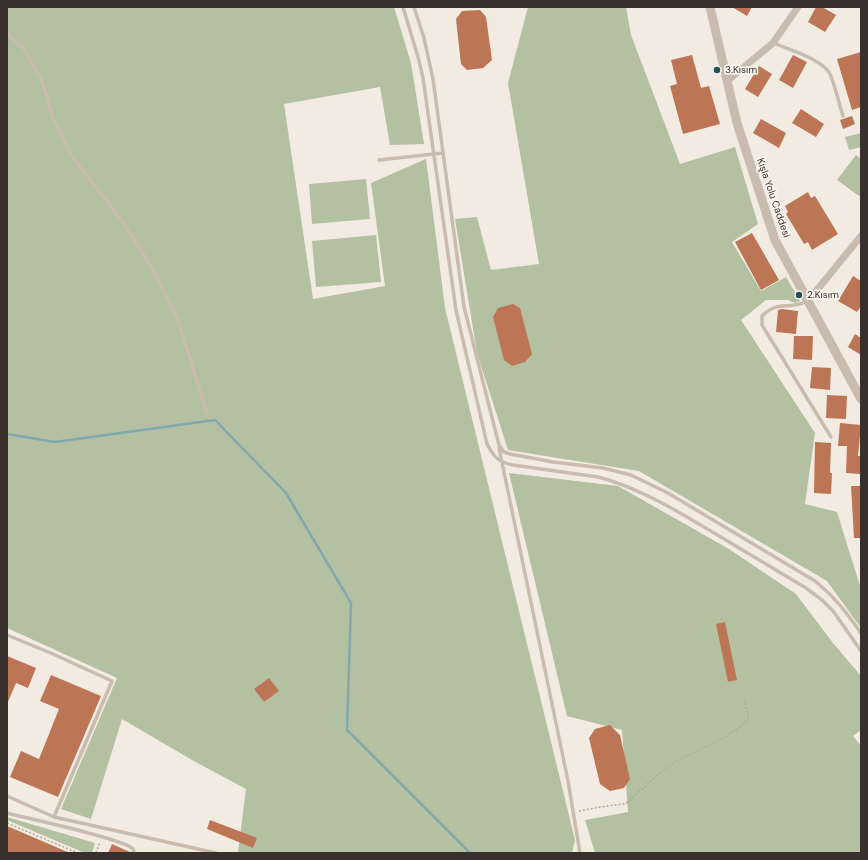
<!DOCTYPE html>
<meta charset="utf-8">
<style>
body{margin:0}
#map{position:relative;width:868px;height:860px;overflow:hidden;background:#f2ebe1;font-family:"DM Sans",sans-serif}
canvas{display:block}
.frame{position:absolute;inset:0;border:8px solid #38302c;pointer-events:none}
</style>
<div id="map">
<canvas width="868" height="860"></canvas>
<div class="frame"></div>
</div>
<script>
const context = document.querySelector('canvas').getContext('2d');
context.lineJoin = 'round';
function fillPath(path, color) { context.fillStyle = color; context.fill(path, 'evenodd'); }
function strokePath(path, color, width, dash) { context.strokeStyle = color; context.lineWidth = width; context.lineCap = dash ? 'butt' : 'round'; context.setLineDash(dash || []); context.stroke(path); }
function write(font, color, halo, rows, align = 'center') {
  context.font = font + ' "DM Sans",sans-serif'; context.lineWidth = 3.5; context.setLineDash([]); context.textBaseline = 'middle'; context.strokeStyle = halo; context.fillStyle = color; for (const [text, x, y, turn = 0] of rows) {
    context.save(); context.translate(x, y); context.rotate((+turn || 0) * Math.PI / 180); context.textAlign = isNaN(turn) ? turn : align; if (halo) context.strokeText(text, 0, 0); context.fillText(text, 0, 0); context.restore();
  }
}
fillPath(new Path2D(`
 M7,7h387l17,56 13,81 -34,1 -10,-58 -96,17 29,195 72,-13 -14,-103 55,-24 19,149 130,532 -3,13h-334l8,-64 -54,-29 -70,-41 -31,100 -30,-10 56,-131 -110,-50z
 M528,7h98l5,28 49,129 55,-17 23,77 -26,18 29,49 25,-14 14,24 -5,2 -7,-3h-22l-25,20 74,113 -10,71 32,8 24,77v39l-34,-47 -188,-110 -131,-21 -31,-97 -22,-134 22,-2 14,53 48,-6 -31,-181z
 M861,133v14l-12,3 -4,-13z
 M856,155l5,4v33l-2,4 -22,-16z
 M366,179l4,40 -58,5 -3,-40z
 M376,235l5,47 -65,5 -4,-46z
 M509,473l109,13 111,63 67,45 37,49 28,33v54l-8,6 8,10v107h-266l-10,-33 43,-8 -6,-82 -55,-14z
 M7,817l88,26 -3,10h-7l-78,-33z`), '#b4c0a2');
strokePath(new Path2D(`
 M7,434l48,8 160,-22 71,73 65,110 -4,127 123,123`), '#82a8ad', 2.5);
fillPath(new Path2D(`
 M732,7h20l-5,9z
 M816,7h6l14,8 -11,17 -17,-10z
 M480,10l6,7 6,43 -9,8 -16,2 -6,-6 -5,-45 6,-8z
 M861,52v55l-9,3 -15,-51z
 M692,55l9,33 8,-2 11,38 -37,10 -13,-48 7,-2 -6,-24z
 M793,55l14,7 -14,26 -14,-8z
 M759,66l13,8 -14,23 -13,-8z
 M801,109l23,15 -8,13 -24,-14z
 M852,116l3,8 -12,5 -3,-9z
 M761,119l25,14 -7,15 -26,-15z
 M808,192l3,6 4,-2 23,38 -26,16 -4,-8 -4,2 -18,-30 2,-2 -3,-6z
 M752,233l27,47 -18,10 -26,-48z
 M853,276l8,5v25l-4,6 -19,-11z
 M513,304l7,4 12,46 -7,8 -13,4 -8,-6 -11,-43 5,-9z
 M782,309l16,2 -2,23 -20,-2 2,-22z
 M855,334l6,4v17l-13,-8z
 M794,336h19l-1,24 -19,-1z
 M812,367l19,1 -1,22 -20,-2z
 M827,395l20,1 -1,23 -20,-1z
 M840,423l21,2 -3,31h3l-1,18 -14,-1 1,-27h-9z
 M815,442l16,1 -1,30h2l-1,21 -17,-1z
 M851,486h10v52h-7z
 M725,622l12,58 -9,2 -12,-58z
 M7,656l29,12 -8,20 -12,-5 -9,21z
 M51,675l50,21 -43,101 -48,-20 11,-26 18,8 20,-50 -19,-8z
 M269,678l10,13 -15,11 -10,-13z
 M610,725l10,10 10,44 -6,9 -14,3 -10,-7 -11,-46 6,-9z
 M210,820l47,18 -4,10 -46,-19z
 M7,826l63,27h-63z
 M112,844l18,8 1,1h-23z`), '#bc7555');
strokePath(new Path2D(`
 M579,811l21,-4 23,-3 5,-2c13,-12 26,-25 40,-35 26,-18 60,-25 81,-49l-5,-18
 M7,823l71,30
 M96,853l4,-11`), '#b5a698', 1.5, [2, 2]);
strokePath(new Path2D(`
 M403,7l15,50 5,21 33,232 31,134c7,13 11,18 26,21l85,12c42,11 79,34 116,56 30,18 61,36 92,55l16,12 11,11 28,40
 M414,7l10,31 9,41 31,228 35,138 5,7 6,2 43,8 50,6 28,7 37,18 147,88c20,16 31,31 46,52
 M7,33l17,16 18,32 11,37 18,37 51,66 29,45 26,51 30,96
 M774,43c15,7 48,16 56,31 5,11 9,30 13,42
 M379,160l64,-7
 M807,301c-18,10 -28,-2 -45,15v9l69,112
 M499,448l69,333 12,72
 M7,635l46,19 59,27 -58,136 -47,-21
 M7,813c19,5 118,26 126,36l1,4
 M54,817l162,36`), '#c9bcae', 3.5);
strokePath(new Path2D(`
 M727,81l46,-38 25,-36
 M808,301l53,-65`), '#c9bcae', 7);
strokePath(new Path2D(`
 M710,7l27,116 38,117 86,159`), '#c9bcae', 9);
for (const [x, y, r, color] of [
 [717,70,4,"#245057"],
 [799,295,4,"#245057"]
]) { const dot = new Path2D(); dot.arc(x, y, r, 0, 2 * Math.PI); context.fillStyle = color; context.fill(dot); strokePath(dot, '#f9f5ee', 1.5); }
write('10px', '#38302c', '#f9f5ee', [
 ["3.Kısım",725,70],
 ["2.Kısım",807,295]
], 'left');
write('10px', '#38302c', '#f9f5ee', [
 ["Kışla Yolu Caddesi",773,198,71]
]);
</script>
